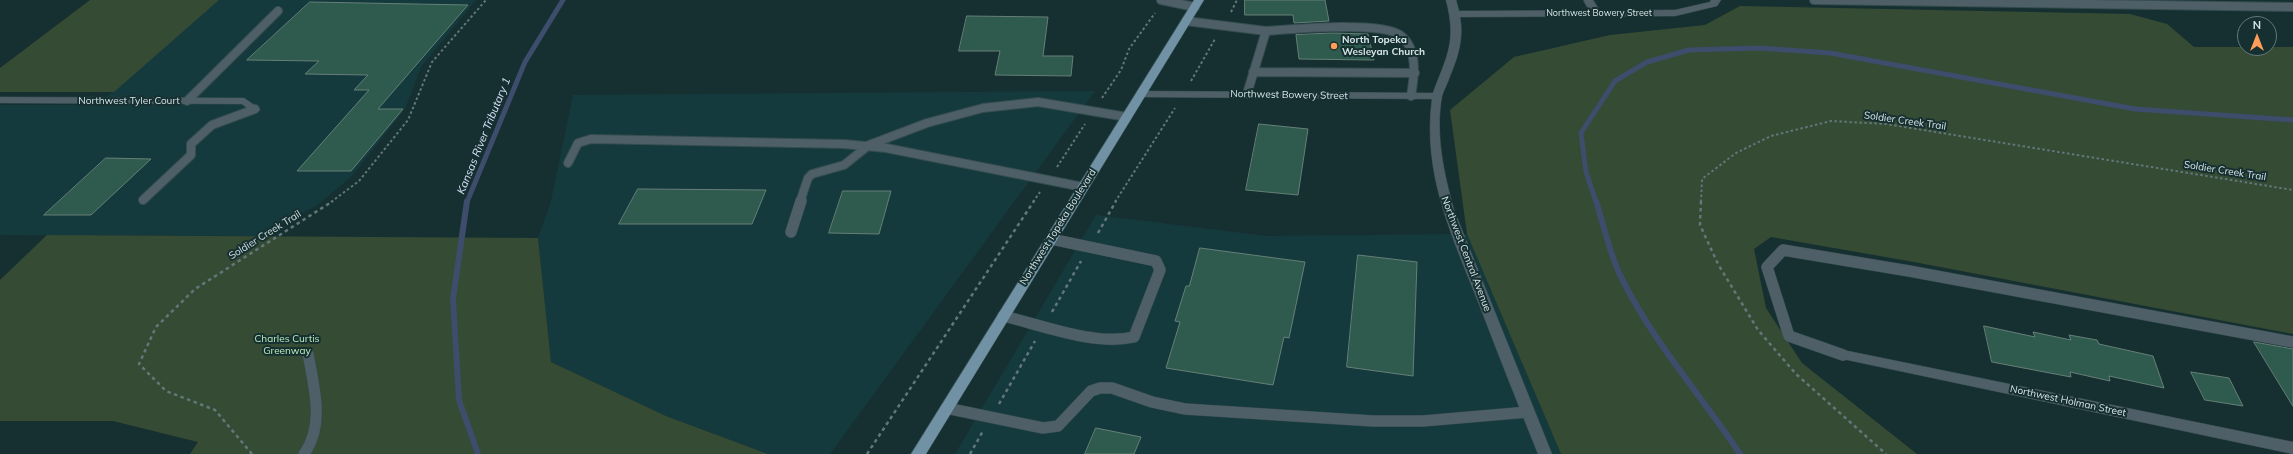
<!DOCTYPE html>
<style>
body{margin:0}
#map{position:relative;width:2293px;height:454px;overflow:hidden;background:#163032;font-family:Mulish,sans-serif}
canvas{display:block}
.north{position:absolute;left:2237px;top:16px;width:40px;height:40px;box-sizing:border-box;background:#163032;border:1px solid #63787a;border-radius:50%;rotate:0deg;font-size:11px;font-weight:700;line-height:16px;text-align:center;color:#d6e5e7}
.north::after{content:'';display:block;margin:auto;width:14px;height:18px;background:#fe9c58;clip-path:polygon(50% 0,100% 100%,50% 72%,0 100%)}
</style>
<div id="map">
<canvas width="2293" height="454"></canvas>
<div class="north">N</div>
</div>
<script>
const context = document.querySelector('canvas').getContext('2d');
context.lineJoin = 'round';
function fillPath(path, color) { context.fillStyle = color; context.fill(path, 'evenodd'); }
function strokePath(path, color, width, dash) { context.strokeStyle = color; context.lineWidth = width; context.lineCap = dash ? 'butt' : 'round'; context.setLineDash(dash || []); context.stroke(path); }
function write(font, color, halo, rows, align = 'center') {
  context.font = font + ' Mulish,sans-serif'; context.lineWidth = 4; context.setLineDash([]); context.textBaseline = 'middle'; context.strokeStyle = halo; context.fillStyle = color; for (const [text, x, y, turn = 0] of rows) {
    context.save(); context.translate(x, y); context.rotate((+turn || 0) * Math.PI / 180); context.textAlign = isNaN(turn) ? turn : align; if (halo) context.strokeText(text, 0, 0); context.fillText(text, 0, 0); context.restore();
  }
}
fillPath(new Path2D(`
 M219,0h257l-55,67 -16,42 -53,67 -36,30 -59,30 -257,-1v-130h97z
 M1095,91l-265,363h-62l-102,-38 -115,-54 -13,-124 13,-37 22,-106z
 M1096,215l171,21 200,-2 94,220h-606z`), '#153a3d');
fillPath(new Path2D(`
 M90,0h129l-105,92h-114v-24z
 M1740,6l390,8 37,10 27,23h99v287l-379,-72 -143,-25 -17,12 12,59 36,55 115,91h-356l-94,-220 -17,-124 64,-53 96,-22 95,-10z
 M47,235l491,3 13,124 115,54 102,38h-578l8,-12 -85,-21h-113v-141z`), '#364b34');
strokePath(new Path2D(`
 M467,202l58,-140 38,-62
 M1596,202l-10,-30 -5,-39 34,-52 32,-19 42,-12 70,-2 71,5 305,56 158,11`), '#3d4d6b', 5);
strokePath(new Path2D(`
 M467,201l-14,98 6,101 19,54
 M1596,201c8,25 14,55 26,78 32,64 79,116 118,175`), '#3d4d6b', 6);
const building = new Path2D(`
 M1245,0h80l4,21 -35,2 -1,-8h-48z
 M310,2l158,3 -90,104h25l-52,62h-54l72,-81h-15l14,-15 -63,-1 14,-13 -72,-1z
 M967,16l81,1 -5,39h30l-2,20 -76,-1 5,-24h-41z
 M1333,33l35,1 6,26 -75,-1 -3,-24z
 M1259,124l49,5 -10,66 -52,-5z
 M106,158l45,1 -60,56h-47z
 M638,189l128,1 -14,34h-133z
 M843,191h48l-12,43 -50,-1z
 M1200,248l105,14 -16,76 -5,-1 -11,48 -107,-17 14,-46 -5,-1 11,-35h3z
 M1358,255l59,7 -4,114 -66,-9z
 M1984,326l51,11 -2,-5 38,8 -2,-5 28,5 2,4 54,12 11,32 -55,-12 1,5 -40,-9 1,5 -79,-15z
 M2254,342l39,7v57z
 M2191,372l38,6 14,28 -38,-6z
 M1096,428l45,9 -7,17h-49z`);
fillPath(building, '#2e5b4e');
strokePath(building, '#667f77', 1);
const laneFar1 = new Path2D(`
 M1161,0l34,7
 M1588,0l8,13
 M1814,0l479,7
 M1186,21l80,10 -19,63
 M1266,31c27,-2 114,-10 134,4 19,14 14,43 11,61
 M1253,72l162,1
 M187,101l91,-90
 M568,163l10,-20 13,-4 253,5 42,4 197,39
 M143,200l48,-45v-11l21,-19 43,-16
 M800,202l8,-24 4,-4 32,-9 25,-20 58,-22 56,-15 55,-6 89,15`);
const lane = new Path2D(`
 M791,232l10,-31
 M1003,316c39,9 91,30 131,21l26,-67 -4,-9 -105,-22
 M1843,355l-54,-19 -22,-69 16,-17 126,21 384,71
 M946,408l97,20 15,-2 33,-35 9,-3h12l40,14 33,7 188,12h50l105,-9
 M304,454c21,-29 10,-67 4,-100`);
const street = new Path2D(`
 M1446,0h10l3,11 216,-1 35,-8 1,-2h10l-4,6 -42,10 -215,1c4,21 -2,40 -10,59 -2,7 -6,13 -8,20 -7,38 2,78 12,114l98,244h-14c-20,-50 -40,-100 -59,-150 -27,-68 -57,-130 -47,-205l-291,-2 -5,-3 5,-3 292,2c14,-38 24,-51 13,-93z
 M0,97l244,1 16,11 -1,2h-8l-9,-7 -242,-1z
 M1843,350l450,92v12l-455,-96 -2,-3 2,-3z`);
const primary = new Path2D(`
 M1194,0h10l-278,454h-15z`);
strokePath(laneFar1, '#354d4f', 10);
strokePath(lane, '#354d4f', 12);
strokePath(street, '#354d4f', 1);
strokePath(primary, '#354d4f', 1);
strokePath(new Path2D(`
 M1231,12l6,-12
 M1191,81l24,-42
 M1102,98l19,-28 8,-21 26,-36
 M1057,167l28,-43
 M331,202l28,-21 49,-61 24,-58 54,-62
 M1033,202l7,-10
 M1115,202l60,-94
 M1701,202l1,-23 34,-26 35,-17 60,-15 55,3 407,66`), '#627779', 2, [2.5, 2.5]);
strokePath(new Path2D(`
 M1701,201l-1,24 18,39 40,66 38,44 90,80
 M1098,233l18,-32
 M1052,312l29,-51
 M999,404l36,-63
 M252,454l-37,-44 -49,-19 -27,-27 17,-37 39,-38 138,-88
 M867,454l167,-253
 M970,454l13,-23`), '#627779', 2.5, [3.5, 3.5]);
strokePath(laneFar1, '#4f5f68', 8);
strokePath(lane, '#4f5f68', 11);
fillPath(street, '#4f5f68');
fillPath(primary, '#7092a4');
for (const [x, y, r, color] of [
 [1334,46,4,"#fe9c58"]
]) { const dot = new Path2D(); dot.arc(x, y, r, 0, 2 * Math.PI); context.fillStyle = color; context.fill(dot); strokePath(dot, '#163032', 1.5); }
write('9px', '#d6e5e7', '#163032', [
 ["Northwest Bowery Street",1599,13]
]);
write('bold 10px', '#d6e5e7', '#163032', [
 ["North Topeka",1342,40],
 ["Wesleyan Church",1342,52]
], 'left');
write('10px', '#d6e5e7', '#163032', [
 ["Northwest Bowery Street",1289,95,1],
 ["Northwest Tyler Court",129,101],
 ["Soldier Creek Trail",1905,121,8],
 ["Soldier Creek Trail",2225,171,9],
 ["Northwest Topeka Boulevard",1058,227,-58],
 ["Soldier Creek Trail",265,235,-32],
 ["Northwest Central Avenue",1466,254,69],
 ["Northwest Holman Street",2068,401,12]
]);
write('10px', '#bfefbc', '#163032', [
 ["Charles Curtis",287,339],
 ["Greenway",287,351]
]);
write('italic 11px', '#d7e3fa', '#163032', [
 ["Kansas River Tributary 1",484,136,-68]
]);
</script>
